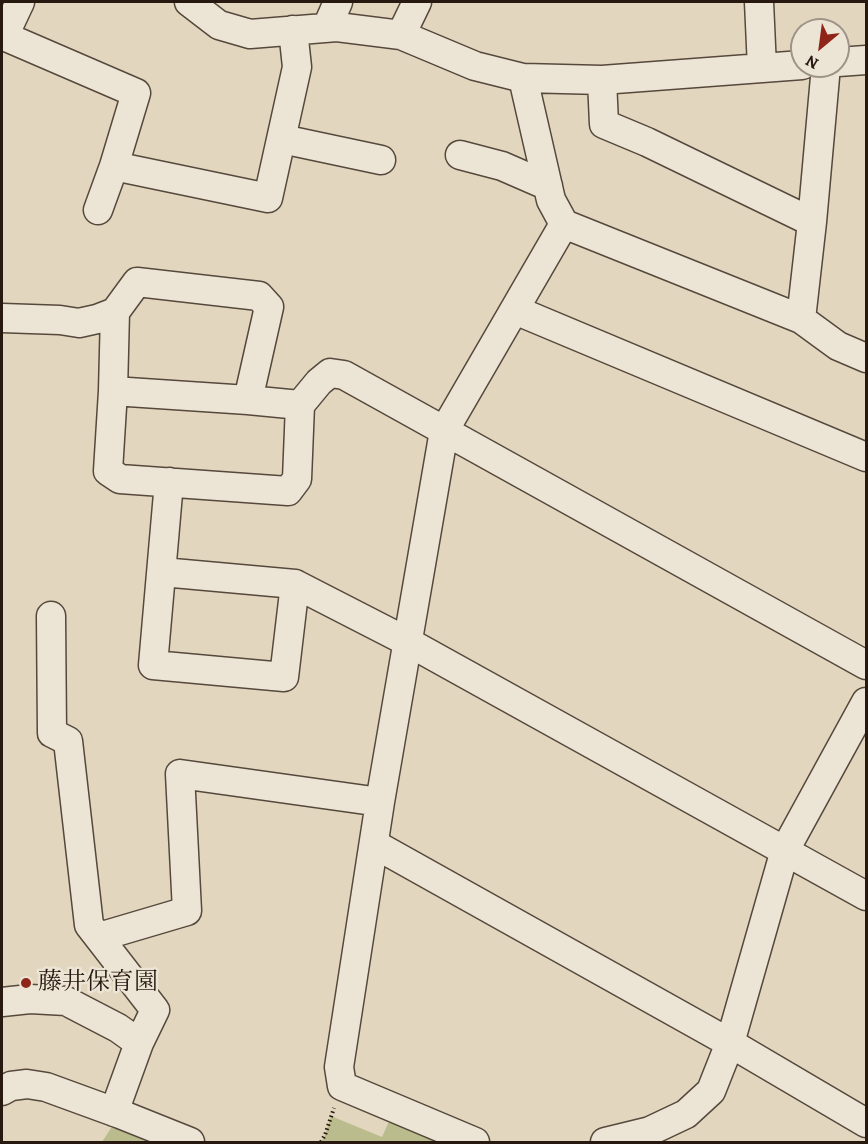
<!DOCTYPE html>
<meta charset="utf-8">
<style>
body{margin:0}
#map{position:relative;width:868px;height:1144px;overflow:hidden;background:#e2d7be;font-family:Alegreya,serif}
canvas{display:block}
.frame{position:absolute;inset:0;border:3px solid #281910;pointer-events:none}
.north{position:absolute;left:790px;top:18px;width:60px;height:60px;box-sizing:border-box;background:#ece5d5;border:2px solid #9e9386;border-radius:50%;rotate:209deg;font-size:16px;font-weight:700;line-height:24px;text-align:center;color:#281910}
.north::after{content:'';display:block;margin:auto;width:21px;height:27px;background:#8f2418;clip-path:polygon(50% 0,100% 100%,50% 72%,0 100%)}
</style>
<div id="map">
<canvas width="868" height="1144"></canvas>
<div class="frame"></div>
<div class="north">N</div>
</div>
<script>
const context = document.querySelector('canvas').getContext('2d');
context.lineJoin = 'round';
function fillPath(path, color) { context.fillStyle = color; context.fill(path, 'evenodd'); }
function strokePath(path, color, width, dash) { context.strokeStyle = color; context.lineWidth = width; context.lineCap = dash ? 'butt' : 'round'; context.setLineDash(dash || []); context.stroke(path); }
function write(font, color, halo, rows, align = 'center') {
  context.font = font + ' Alegreya,"Noto Serif JP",serif'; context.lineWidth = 5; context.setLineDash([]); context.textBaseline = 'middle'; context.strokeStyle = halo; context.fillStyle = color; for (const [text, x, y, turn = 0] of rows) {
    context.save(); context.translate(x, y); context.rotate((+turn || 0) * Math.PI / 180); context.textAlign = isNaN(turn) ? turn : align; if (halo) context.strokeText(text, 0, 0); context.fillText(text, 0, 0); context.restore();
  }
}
fillPath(new Path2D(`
 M395,1108l80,34h-154l4,-7 6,-19 51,21z
 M120,1114l70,28h-88z`), '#babc8d');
const minor = new Path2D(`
 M20,2l-16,34 132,57 -22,73 -16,44
 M189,2l30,23 31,9 87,-7 64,8 74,31 48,12 79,2 200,-15
 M759,2l3,66
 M327,27l11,-25
 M401,35l16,-33
 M838,62l28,-2
 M602,80l2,44 43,18 165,80
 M282,139l99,21
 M460,155l42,11 46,20
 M114,166l154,32 29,-131 -4,-37
 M564,224l237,95 37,27 28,12
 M515,310l351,147
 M2,318l58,2 19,3 18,-4 18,-7
 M801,319l11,-97 14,-156
 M113,391l135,9 52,5
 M248,400l21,-93 -10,-11 -122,-14 -22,30 -2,79 -5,80 12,8 168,12 9,-12 3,-74 19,-23 11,-9 14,2 522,290
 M169,482l-16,183 131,12 11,-93
 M162,572l133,12 113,58 458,254
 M51,616l1,117 16,8 21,184 66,85 -16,33 -25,69
 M374,844l356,199 136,80
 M99,937l88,-26 -7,-137 200,28
 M2,1002l28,-3 36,2 52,27 21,15
 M2,1091l9,-5 16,-2 19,3 74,27 70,28
 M475,1142l-133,-56 -3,-19 41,-265 64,-371 120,-207 -13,-24 -28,-122
 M605,1142l45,-11 36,-17 25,-23 19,-48 55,-193 81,-148`);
strokePath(minor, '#56483c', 31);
strokePath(new Path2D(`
 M321,1142l4,-7 9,-27`), '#281910', 4, [1.5, 3]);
strokePath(minor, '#ece5d5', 28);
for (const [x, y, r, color] of [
 [26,983,6,"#8f2418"]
]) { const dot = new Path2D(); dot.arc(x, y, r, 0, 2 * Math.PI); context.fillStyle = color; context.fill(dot); strokePath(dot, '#ece5d5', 2); }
write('24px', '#281910', '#ece5d5', [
 ["藤井保育園",38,983]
], 'left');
</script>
